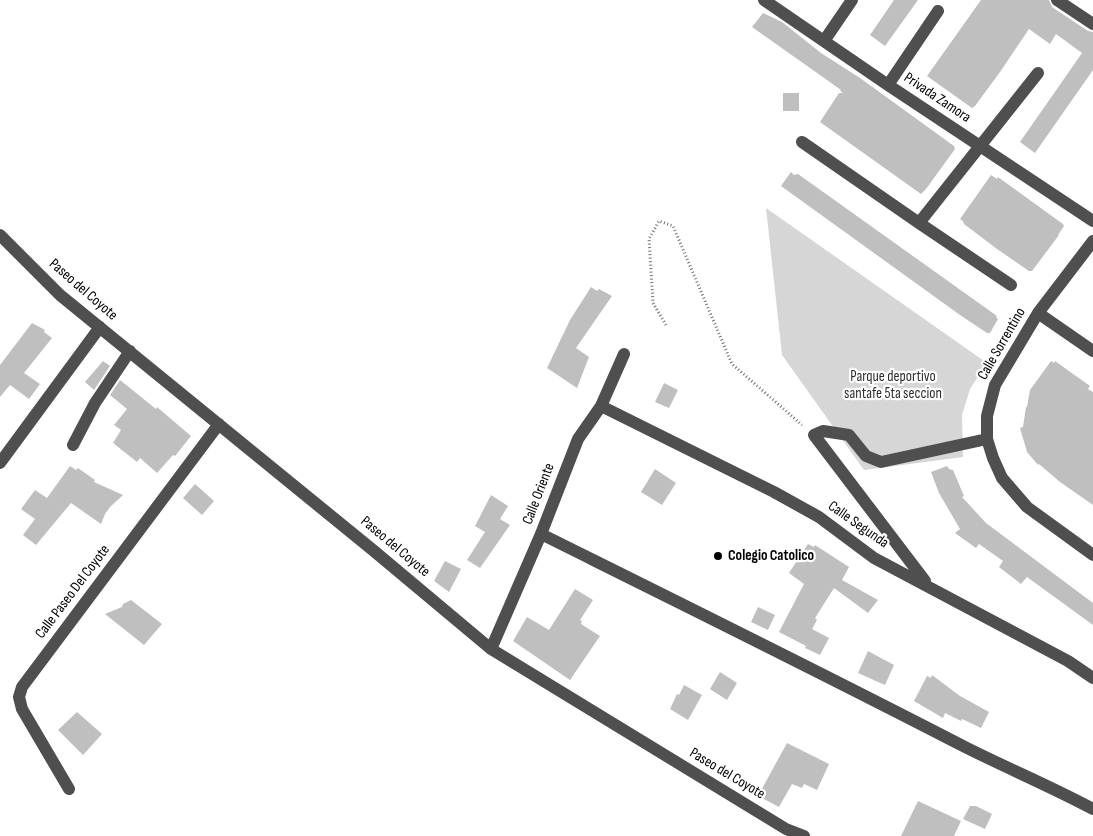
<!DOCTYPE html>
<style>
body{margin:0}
canvas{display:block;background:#fff}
</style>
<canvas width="1093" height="836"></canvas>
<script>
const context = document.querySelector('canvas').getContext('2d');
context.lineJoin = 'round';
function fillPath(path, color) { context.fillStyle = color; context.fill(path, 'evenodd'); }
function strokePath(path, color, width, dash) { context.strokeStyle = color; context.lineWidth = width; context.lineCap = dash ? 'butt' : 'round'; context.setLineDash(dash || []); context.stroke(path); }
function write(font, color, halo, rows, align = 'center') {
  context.font = font + ' "Sofia Sans Condensed",sans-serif'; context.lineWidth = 4.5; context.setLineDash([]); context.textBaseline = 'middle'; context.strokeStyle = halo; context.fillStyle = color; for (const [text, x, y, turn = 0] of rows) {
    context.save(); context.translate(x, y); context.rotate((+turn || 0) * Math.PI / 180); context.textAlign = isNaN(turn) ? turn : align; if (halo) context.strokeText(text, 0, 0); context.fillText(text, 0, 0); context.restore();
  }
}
fillPath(new Path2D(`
 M766,208l221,155 -17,26 -8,26 1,42 -99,13 -82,-115z`), '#d6d6d6');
fillPath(new Path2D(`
 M894,0h24l-33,46 -15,-11z
 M981,0h68l3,7 36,24 5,1v38l-58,83 -15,-11 62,-89 -26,-19 -6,10 -21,-15 -29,43 -25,34 -3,2 -45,-32z
 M763,13l19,9 39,31 39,25 94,68 1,3 -29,40 -5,5 -101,-72 19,-29h4l-3,-2 1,-1 -14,-10 -75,-53z
 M783,93h16v18h-16z
 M791,172l3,3 4,-1 199,142 -1,1 2,2 -8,14h-3l-27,-18 -179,-129z
 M991,175l6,4 1,-2 65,47 1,2 -6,9h1l-27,36h-3l-32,-22 -33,-25 -1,-3 -3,-2z
 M591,287l6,4 2,-2 13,7 -36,52 13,9 -12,31 -30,-20 23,-48z
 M32,323l13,7 -1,2 8,6 -28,35 16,11 -11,15 -19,-14 -10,12v-32z
 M103,361l7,5 -16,24 -9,-8z
 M1051,361l3,2 1,-2 35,25 -2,3 5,3v113l-33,-23 -21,-18 -1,1 -11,-13 -7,-24 3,-1 3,-20h1l3,-17z
 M120,380l36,29 1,-2 34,29 -16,20 -2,-1 -16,18 -17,-15 -3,4 -24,-19 8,-13 -7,-5 13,-16 -17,-14z
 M664,383l14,7 -9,18 -14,-6z
 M70,466l6,4 2,-2 17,12 -1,2 29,13 -13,12 -5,7 -4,10 -30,-21 -35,42 -13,-10 12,-16 -14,-10 14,-19 12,8z
 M947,466l2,3 4,1 11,26 -2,1 24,26 107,80v22l-66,-48 -6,7 -22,-17 4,-6 -24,-17 -3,4 -21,-15 5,-4 -21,-36 -8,-21z
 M655,469l21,14 -14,22 -21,-13z
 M195,484l19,17 -12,14 -19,-17z
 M491,495l17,11 -8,13 10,6 -30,43 -13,-8 18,-28 -10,-6z
 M808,544l6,3 1,-2 34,22 -7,13 36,20 -10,13 -34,-25 -19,30 2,2 -5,9 17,9 -9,17 -15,-7 1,-2 -27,-14 25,-48 -15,-11z
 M445,561l16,8 -12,23 -15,-11z
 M575,589l18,11 -13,20 2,1 -1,3 19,12 -30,44 -57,-39 14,-24 22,13z
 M131,600l31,24 -18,21 -39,-31 17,-7 1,-3z
 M758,607l17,8 -7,15 -17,-8z
 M868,651l26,14 -9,20 -27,-12z
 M720,672l17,11 -10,17 -17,-11z
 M932,675l28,21 29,16 -8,16 -19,-9 -1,2 -16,-8 -2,5 -29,-17 13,-25 4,2z
 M684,685l18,10 -14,25 -18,-11 7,-15 2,1z
 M77,712l25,22 -19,21 -25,-25z
 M787,743l42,21 -12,26 -13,-6 -2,4 -10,-4 -13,23 -21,-11z
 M918,801l43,20 -7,15h-53z
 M970,806h6l16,8 -7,15 -22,-10z`), '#bfbfbf');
strokePath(new Path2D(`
 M666,325l-13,-22 -4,-64 10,-18 14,5 59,138 70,61`), '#717171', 3, [1, 2.5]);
strokePath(new Path2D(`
 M764,0l124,85 205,136
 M1057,0l36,24
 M824,41l28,-41
 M888,85l50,-74
 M802,142l117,81 92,62
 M919,223l119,-150
 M0,235l60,60 314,256 117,98 295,180 18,7
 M1093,241l-55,72 -43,72 -8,31v23l6,19 9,20 25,29 66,48
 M1038,313l55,38
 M601,406l173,86 45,25 55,41 194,103 25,17
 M73,445l22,-42 35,-52
 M0,463l100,-136
 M541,534c143,71 285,141 426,214 42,21 85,39 126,61
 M925,581l-111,-146 9,-4 26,4 17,21 15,6 106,-23
 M491,649l50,-115 37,-95 23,-33 23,-52
 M69,789l-47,-80 -3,-12 3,-10 197,-263`), '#4f4f4f', 12);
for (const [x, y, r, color] of [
 [718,556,5,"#000"]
]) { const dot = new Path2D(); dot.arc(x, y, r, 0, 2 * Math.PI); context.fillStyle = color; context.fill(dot); strokePath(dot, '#fff', 2); }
write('15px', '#000', '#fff', [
 ["Privada Zamora",937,98,34],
 ["Paseo del Coyote",83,290,41],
 ["Calle Sorrentino",1002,344,-60],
 ["Calle Oriente",539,494,-69],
 ["Calle Segunda",858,525,35],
 ["Paseo del Coyote",395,547,40],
 ["Calle Paseo Del Coyote",73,592,-53],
 ["Paseo del Coyote",727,774,31]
]);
write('15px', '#2d2d2d', '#fff', [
 ["Parque deportivo",893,377],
 ["santafe 5ta seccion",893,394]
]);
write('bold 15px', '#000', '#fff', [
 ["Colegio Catolico",728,556]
], 'left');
</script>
